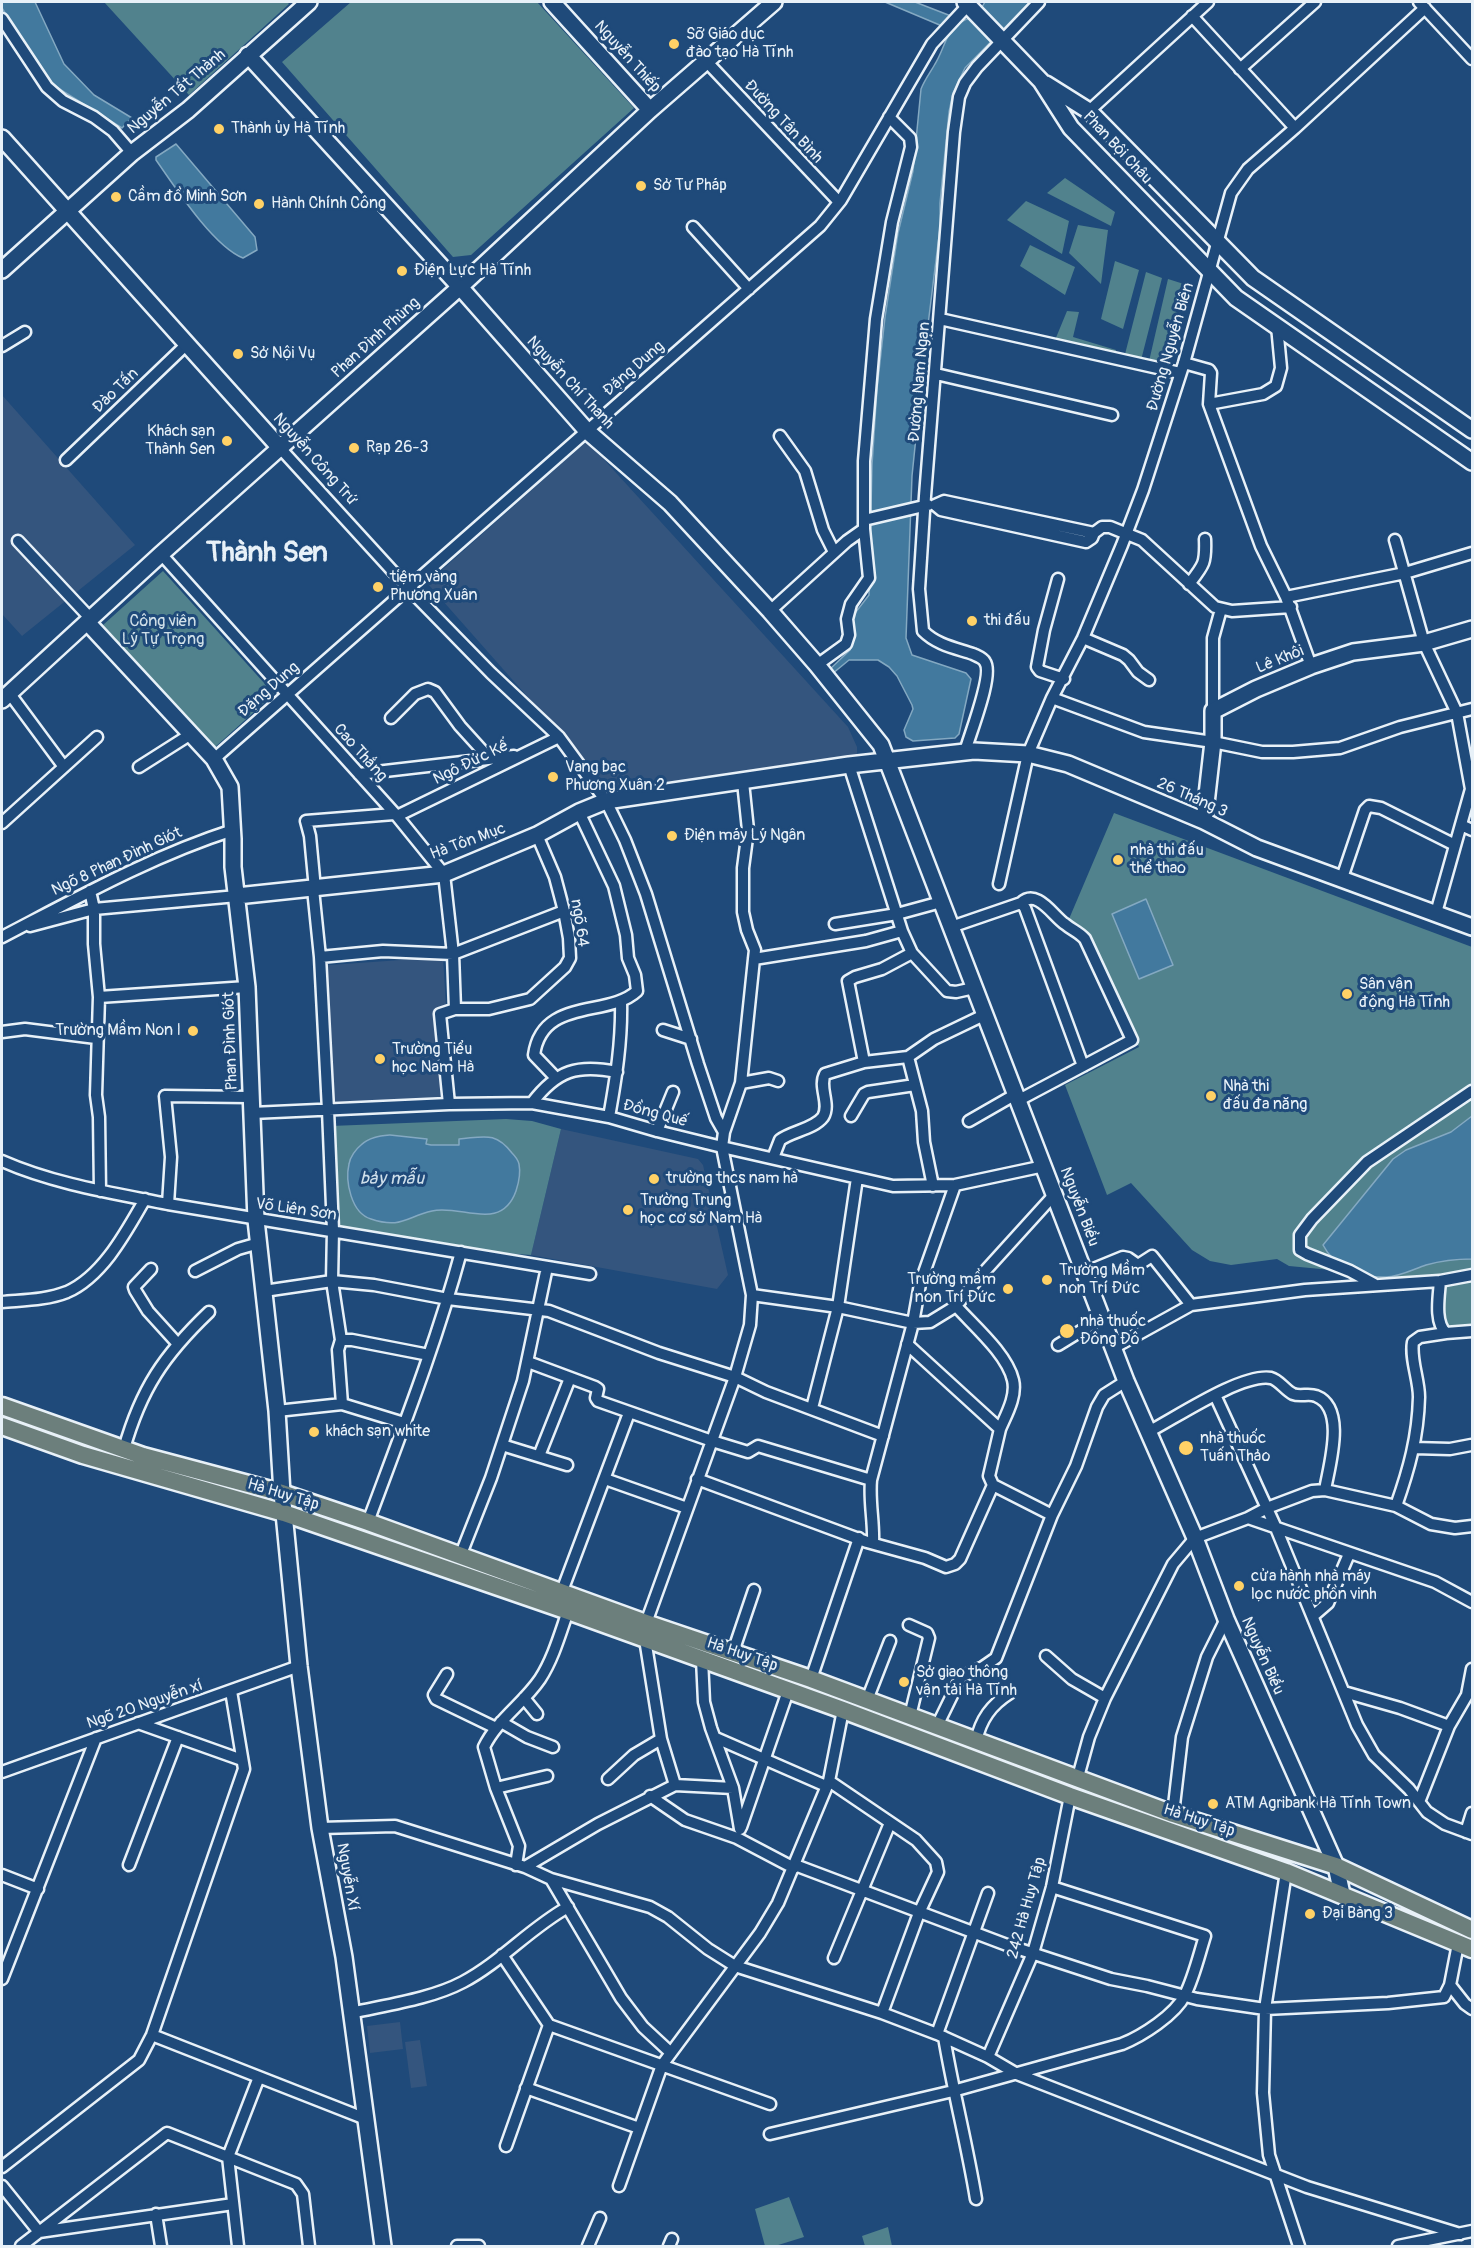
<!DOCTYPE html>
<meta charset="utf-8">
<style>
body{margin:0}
#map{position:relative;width:1474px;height:2248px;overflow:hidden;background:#1f4a7a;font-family:Pangolin,sans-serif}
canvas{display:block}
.frame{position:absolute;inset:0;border:3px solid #e8f1f8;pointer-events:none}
</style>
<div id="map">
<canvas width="1474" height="2248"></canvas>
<div class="frame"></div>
</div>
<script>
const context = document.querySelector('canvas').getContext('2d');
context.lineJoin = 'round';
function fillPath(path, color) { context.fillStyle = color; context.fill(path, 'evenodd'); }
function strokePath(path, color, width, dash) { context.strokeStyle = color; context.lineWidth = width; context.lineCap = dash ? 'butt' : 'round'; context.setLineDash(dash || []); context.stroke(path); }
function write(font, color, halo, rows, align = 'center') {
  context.font = font + ' Pangolin,sans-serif'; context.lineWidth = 6; context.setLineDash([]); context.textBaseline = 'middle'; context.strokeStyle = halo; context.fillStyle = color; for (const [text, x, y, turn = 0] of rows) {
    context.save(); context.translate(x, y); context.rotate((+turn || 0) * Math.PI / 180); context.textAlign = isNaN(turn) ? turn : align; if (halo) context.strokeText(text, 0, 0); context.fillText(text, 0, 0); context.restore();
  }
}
fillPath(new Path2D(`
 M2,395l133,150 -113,91 -20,-22z
 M587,441l261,286 9,20v12l-228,36 -28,-15 -174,-197z
 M443,957l3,49 -9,6 4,94 -116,5 -9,-145z
 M561,1129l137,30 5,6 25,110 -11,14 -186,-34z
 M400,2022l3,27 -33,4 -3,-27z
 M420,2040l7,46 -16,2 -6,-46z`), '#34557e');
fillPath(new Path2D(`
 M104,2h183l2,2 -100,91z
 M351,2h186l97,106 -163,147 -18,2 -171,-195z
 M1065,178l50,34 -4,14 -64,-33z
 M1026,201l43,20 -7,33 -55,-34z
 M1078,225l30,5 -7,54 -32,-31z
 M1030,245l45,22 -10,28 -45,-29z
 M1115,261l24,9 -16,59 -22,-10z
 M1146,272l16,6 -23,90 -16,-6z
 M1168,279l19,6 -22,89 -18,-4z
 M1067,311l12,1 -6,25 43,13 -2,14 -61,-19z
 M163,571l111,123 -60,54 -111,-123z
 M1114,813l358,134v381l-27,5 -3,-56 -61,7 -39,-13 -53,-5 -12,-7 -46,6 -21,-4 -18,-11 -61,-67 -24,12 -42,-110 74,-38 -49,-110 -21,-18z
 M506,1119l26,2 29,8 -30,126 -86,-6 -106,-15 -8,-108z
 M789,2197l15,40 -29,9h-10l-10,-37z
 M888,2227l4,19h-27l-3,-10z`), '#51828d');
const water = new Path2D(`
 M2,2h33l29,62 30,31 38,23 -10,10 -69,-43 -38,-55 -13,-22z
 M885,2h30l36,14 -9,10z
 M985,2h45l-65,66 -12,25 -4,19 -9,91v25l-15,121 -13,127 -6,162 6,17 54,18 5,6 -12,55 -4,4 -42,3 -7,-4 -2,-7 9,-21 -1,-4 -15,-29 -8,-9 -11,-7h-29l-17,14 -4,-3 22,-21 2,-5 -3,-10 3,-18 17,-22 3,-130 5,-76 8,-72 13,-84 15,-62 8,-82c4,-10 9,-16 14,-25 7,-11 10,-25 17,-35 8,-11 22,-7 33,-27z
 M176,144l79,93 2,13 -14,8c-30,-12 -68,-71 -87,-98v-3z
 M1146,899l27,66 -34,14 -27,-65z
 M1472,1116v143c-14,0 -32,2 -46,6 -12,4 -27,12 -40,12 -24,1 -52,-10 -63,-32l70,-86 13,-9 45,-18z
 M390,1135l37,4 -1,5 5,1h28v-6c25,-2 36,-8 53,14 3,3 6,7 7,11 2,10 0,18 -3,27 -15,42 -55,13 -84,20 -26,6 -31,18 -61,8 -20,-6 -26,-38 -22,-55 1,-7 7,-15 12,-19 8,-8 19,-9 29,-10z`);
fillPath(water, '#42799e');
strokePath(water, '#84a9c2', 1.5);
const street = new Path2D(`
 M1419,2l53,57
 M1192,16l103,112
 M2,19l45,68 16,14 31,16 19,14 19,22
 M706,61l133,141
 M1240,69l75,-67
 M1089,111l119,-109
 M693,227l56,62
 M940,319l240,54
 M2,346l23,-14
 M1184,363l25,7 2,3 -2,31 52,142 25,51 25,69
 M936,374l176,41
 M1209,404l54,-10 13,-8 5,-18 -4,-42
 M780,436l25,35 18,59 11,22
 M281,449l127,139 83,85 68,64 47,64 19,39 21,54 52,170 18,54 8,14
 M66,460l121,-116
 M864,520l64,-15
 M1094,533l-2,5 -6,4 -145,-32 -6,-5 9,-4 150,32 8,-6h8l32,13 73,67 17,4 59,-4
 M1395,540l29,103 33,70 14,76 -35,124
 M18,541l73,78
 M161,554l236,262 47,58 9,80 2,55
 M1058,579l-14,51 -7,37 3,4 24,8
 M1189,584c15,-19 17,-21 16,-45
 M1286,597l119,-24 67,-20
 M770,611l77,-70 17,-12
 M1083,638l40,17 6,5 9,12 11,8
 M817,665l29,-21 3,-9 -2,-16 4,-15 18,-26 -5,-49v-68l12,-142 16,-97 19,-75 -1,-9 -21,-21
 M10,694l54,73
 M1052,698l92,34 69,10 49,10h31l47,-4 60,-21 72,-18
 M1213,711v-73l8,-29
 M391,718l24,-24 13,-5 7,3 25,34 29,32
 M965,752c4,-16 29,-77 20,-90 -2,-4 -8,-6 -12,-8 -18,-6 -36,-9 -50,-23l-4,-42 6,-93 29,-364 5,-35 6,-14 12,-16 62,-65
 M214,759l606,-533 21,-26 91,-156 39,-42
 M849,765l53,166 10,22 35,38 9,1 18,-4
 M139,767l52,-33
 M359,774l155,-18
 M397,816l162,-79
 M2,823l95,-86
 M1461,825l11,5
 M1342,878l23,-68 4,-4 12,2 74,37
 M999,884l29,-130 24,-56 31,-60 39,-93 21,-55 41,-127 47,-170 17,-24 47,-41 130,-120
 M313,889l7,68 8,153 5,120 -1,51 9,59
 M315,889l-5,-53 -4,-15 88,-7
 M90,891l4,18v35l5,53 -3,98 3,22 1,74
 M835,924l62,-10 44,-12
 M30,926l64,-17 143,-13
 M951,927l70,-24 4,5 58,158
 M2,937c75,-39 150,-81 231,-107
 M320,957l63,-6 70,3 111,-43
 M754,959l112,-18 36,-10
 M99,997l148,-10
 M663,1030l28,9
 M2,1032l23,-3 71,9
 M908,1057l14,54 2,31 9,44
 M864,1062l-16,-81 7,-4 27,-8 30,-16
 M556,1078l-22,-23c8,-58 74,-37 103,-64l-2,-16 -7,-17 -2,-23 -12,-49 -35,-74
 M741,1083l28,-5 9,3
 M1019,1100l113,-60 -47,-101c-6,-7 -13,-9 -20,-15 -12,-8 -28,-36 -44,-21
 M532,1103c25,-33 46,-39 85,-31
 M449,1104l-9,-90 15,-5h34l41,-10 35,-32 5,-9 -1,-20 -5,-27 -9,-34 -18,-42
 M252,1113l197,-9 83,-1 77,14 48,14 65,16 171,39 62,-1 89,-19
 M851,1116l13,-22 4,-2 47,-7
 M609,1117c7,-39 13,-76 12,-116
 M969,1121l47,-27
 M657,1131l16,-39
 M773,1158l7,-18c12,-9 34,-11 43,-23 8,-13 -5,-30 2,-43l39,-12 44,-5 26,-18 50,-24
 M2,1161c52,23 111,32 166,43l422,70
 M168,1204l3,-47 -6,-61 85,1
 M151,1269l-17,18 1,3 13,21 29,32
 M195,1271l43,-22 21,-6
 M1084,1273l39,-16 5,1 10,7 14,-9 39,49
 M1440,1281c-1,15 -6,41 6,52l26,-2
 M1374,1284l-24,-13 -43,-17 -7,-4v-15l12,-16 55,-57 105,-71
 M264,1291l68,-10 42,4 74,14 101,12 110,42 76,24 31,15 117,44
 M752,1295l86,12 75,16 17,-1 26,-16 20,-25 78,-86
 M2,1302c21,-2 45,-2 65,-10 36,-16 59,-60 78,-93
 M956,1306c18,20 51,48 57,74 4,16 -7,35 -13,49
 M907,1344l93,85 -11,47 4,9 59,30
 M1058,1345l44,-27
 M1115,1347l76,-42 114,-15 135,-9 32,-6
 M528,1362l67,25 3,2 -2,9 2,3 114,40 36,11 10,-6 113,34
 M1215,1395l61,133 81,197 17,30 35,34 18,23 18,12 27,10
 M342,1404l-4,-54 3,-10h11l77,15
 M812,1408l26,-101 19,-129
 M277,1411l65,-7 62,19
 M1150,1431c27,-14 92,-58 121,-53 8,2 14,12 22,16 7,3 16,-1 23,2 31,12 13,70 9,94
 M502,1445l65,20
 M1414,1448l36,1 21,-4
 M124,1449c17,-60 40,-94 85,-137
 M539,1456l31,-78
 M605,1479l82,29
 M697,1479l170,63 58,16 21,9 9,-3 5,-5 33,-74
 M1396,1506c13,-37 22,-69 23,-109 0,-18 -9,-38 -6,-55l7,-5 26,-4
 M1248,1518l187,64 37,20
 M368,1522c33,-89 68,-178 93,-270
 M873,1543c1,-21 -4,-42 -2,-63l42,-157 7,-39 35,-99
 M461,1554l30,-76 32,-97 24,-114
 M562,1591l67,-178
 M1313,1616l15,-13 21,-49
 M646,1623l89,-246 15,-52 2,-30 -30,-148 2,-15 17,-49 13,-124 1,-9 -8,-20 -4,-18v-44l5,-38 -5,-48
 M909,1625l18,8 2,5 -19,78
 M645,1639l16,100 14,46
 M733,1652l21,-62
 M1046,1656l26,23 33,19
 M702,1659l2,43 7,26 22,60 7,41
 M447,1674l-13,21 2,4 60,29
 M811,1679l48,-141
 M1344,1692l56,16 49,18
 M524,1698l13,16
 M867,1700l23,-59
 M501,1722l26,15 26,10
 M138,1723l104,37
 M937,1726l24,-49 22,-10 13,-9 56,-143 24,-49 21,-59 7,-12 22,-14
 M716,1738l110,48
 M976,1741c5,-22 15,-36 34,-48
 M2,1772l297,-106
 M1078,1777l11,-40 16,-39 68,-134 22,-26 53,-20 19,-10 45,-17 13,-1 71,16 35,18 24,4 17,-2
 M608,1779l26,-24 27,-16
 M829,1781l87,59 20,22 2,10 -19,41 -37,100
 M496,1788l51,-12
 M650,1796l35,24 52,18 57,30
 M1419,1802l30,-76 18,-31 5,-26
 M1173,1814l9,-77 25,-80 19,-38
 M741,1827l47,-136
 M320,1828l75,-2 130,41 26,12 99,28 18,10 40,32 27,17 147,47 55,21 51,23 29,17 290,113 153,47
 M1466,1832l6,-19
 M129,1865l49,-128
 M516,1865l3,-19 -23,-58 -12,-41c13,-27 39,-43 56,-68 13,-20 20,-45 28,-68
 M795,1865l212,80 104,34 36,7 50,13 68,10 123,-6 56,-6 6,-12 8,-41
 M525,1867l73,-43 77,-39 58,3
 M1286,1872l-21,137 -2,84 6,62 30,91
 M2,1875l36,14
 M551,1879l70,119 22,29 28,26
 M502,1955l47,70
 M834,1958l56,-135
 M2,1979l94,-241
 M1450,1985l15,19 7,5
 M351,2013c35,-8 80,-14 112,-31 38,-20 67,-54 105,-75
 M937,2034l51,-141
 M152,2035l214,84
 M944,2037c9,54 23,107 32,162
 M988,2057l45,-104 19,-66 18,-91
 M526,2088l113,40
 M770,2134l183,-43 169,-47c20,-8 53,-29 63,-49 9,-18 14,-40 20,-59l-153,-49
 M506,2146l43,-121 221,79
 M2,2167l137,-107 13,-25 92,-266 -13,-78
 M2,2186l37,46 194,-28
 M619,2186l43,-121 98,-132 18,-30 51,-122 14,-71
 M156,2214l5,32
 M21,2246l146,-113 129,51 7,10 6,52
 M238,2246l-10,-89 31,-80
 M457,2246h22
 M588,2246l12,-28
 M669,2246l3,-7
 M1398,2246l74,-15`);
const secondary = new Path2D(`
 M552,2l98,108
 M965,2l76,79 30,47 165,170 236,164
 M248,55l212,232 127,144 83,72 100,108 47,54 64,80 245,636 69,157 31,81 110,247 6,28
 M1046,84l43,27 164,167 219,152
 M2,138l279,311
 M2,270l130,-117 56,-43 121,-108
 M87,622l127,137 16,28 3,52v28l14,120 9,233 21,191 5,82 17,173 21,162 24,129 39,289
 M2,700l159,-146 299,-267 190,-177 124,-108
 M1204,821l9,-79v-31l43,-22 55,-23 42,-14 71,-9 48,-14
 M237,896l207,-22 93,-39 42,-23 27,-11 243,-36 107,-12 18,-2 54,3 40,10 136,57 53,27 215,79`);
const primary = new Path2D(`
 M2,1406l141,50 139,37 86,29 278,101 165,56 362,135 163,52 136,64
 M2,1426l81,29 201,58 284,98 275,99 227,86 216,76 186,77`);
strokePath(street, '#e8f1f8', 15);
strokePath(secondary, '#e8f1f8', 20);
strokePath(primary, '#e8f1f8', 21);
strokePath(street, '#1f4a7a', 10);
strokePath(secondary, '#1f4a7a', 15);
strokePath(primary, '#6c7f7c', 16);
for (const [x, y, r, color] of [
 [674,44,6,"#ffd166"],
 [219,129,6,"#ffd166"],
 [641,186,6,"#ffd166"],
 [116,197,6,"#ffd166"],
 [259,204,6,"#ffd166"],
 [402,271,6,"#ffd166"],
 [238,354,6,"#ffd166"],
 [227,441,6,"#ffd166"],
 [354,448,6,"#ffd166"],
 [378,587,6,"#ffd166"],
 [972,621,6,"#ffd166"],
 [553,777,6,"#ffd166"],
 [672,836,6,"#ffd166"],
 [1118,860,6,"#ffd166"],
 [1347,994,6,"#ffd166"],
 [193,1031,6,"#ffd166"],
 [380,1059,6,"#ffd166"],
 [1211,1096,6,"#ffd166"],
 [654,1179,6,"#ffd166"],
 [628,1210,6,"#ffd166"],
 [1047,1280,6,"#ffd166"],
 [1008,1289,6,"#ffd166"],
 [1067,1331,8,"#ffd166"],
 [314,1432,6,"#ffd166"],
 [1186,1448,8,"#ffd166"],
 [1239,1586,6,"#ffd166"],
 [904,1682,6,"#ffd166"],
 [1213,1804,6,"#ffd166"],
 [1310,1914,6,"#ffd166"]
]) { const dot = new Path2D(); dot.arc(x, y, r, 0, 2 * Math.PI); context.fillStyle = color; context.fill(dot); strokePath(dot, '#1f4a7a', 2); }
write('16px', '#e8f1f8', '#1f4a7a', [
 ["Sỡ Giáo dục",686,35],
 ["đào tạo Hà Tĩnh",686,53],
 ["Thành ủy Hà Tĩnh",231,129],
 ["Sở Tư Pháp",653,186],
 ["Cầm đồ Minh Sơn",128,197],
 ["Hành Chính Công",271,204],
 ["Điện Lực Hà Tĩnh",414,271],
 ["Sở Nội Vụ",250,354],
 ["Khách sạn",215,432,"right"],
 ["Thành Sen",215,450,"right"],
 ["Rạp 26-3",366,448],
 ["tiệm vàng",390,578],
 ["Phương Xuân",390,596],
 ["thi đấu",984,621],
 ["Vang bạc",565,768],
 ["Phương Xuân 2",565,786],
 ["Điện máy Lý Ngân",684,836],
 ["nhà thi đấu",1130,851],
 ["thể thao",1130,869],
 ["Sân vận",1359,985],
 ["động Hà Tĩnh",1359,1003],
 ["Trường Mầm Non I",181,1031,"right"],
 ["Trường Tiểu",392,1050],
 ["học Nam Hà",392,1068],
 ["Nhà thi",1223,1087],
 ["đấu đa năng",1223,1105],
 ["trường thcs nam hà",666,1179],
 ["Trường Trung",640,1201],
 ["học cơ sở Nam Hà",640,1219],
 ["Trường Mầm",1059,1271],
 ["non Trí Đức",1059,1289],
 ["Trường mầm",996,1280,"right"],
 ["non Trí Đức",996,1298,"right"],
 ["nhà thuốc",1080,1322],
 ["Đông Đô",1080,1340],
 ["khách sạn white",326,1432],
 ["nhà thuốc",1200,1439],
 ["Tuấn Thảo",1200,1457],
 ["cửa hành nhà máy",1251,1577],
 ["lọc nước phồn vinh",1251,1595],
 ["Sở giao thông",916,1673],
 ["vận tải Hà Tĩnh",916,1691],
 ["ATM Agribank Hà Tĩnh Town",1225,1804],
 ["Đại Bàng 3",1322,1914]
], 'left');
write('16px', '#e8f1f8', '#1f4a7a', [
 ["Nguyễn Thiếp",627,57,48],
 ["Nguyễn Tất Thành",177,92,-40],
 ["Đường Tân Bình",783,122,47],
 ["Phan Bội Châu",1117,148,47],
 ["Phan Đình Phùng",376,338,-42],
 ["Đường Nguyễn Biên",1171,347,-74],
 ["Đặng Dung",634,369,-41],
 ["Đường Nam Ngạn",920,382,-85],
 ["Nguyễn Chí Thanh",570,383,47],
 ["Đào Tấn",116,391,-44],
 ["Nguyễn Công Trứ",315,460,48],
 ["Lê Khôi",1280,660,-22],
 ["Đặng Dung",269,690,-41],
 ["Cao Thắng",360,753,48],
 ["Ngô Đức Kế",471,763,-26],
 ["26 Tháng 3",1192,798,24],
 ["Hà Tôn Mục",468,842,-20],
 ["Ngõ 8 Phan Đình Giót",117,862,-25],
 ["ngõ 64",579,923,81],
 ["Phan Đình Giót",231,1041,-92],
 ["Đồng Quế",655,1114,15],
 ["Nguyễn Biểu",1079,1207,69],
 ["Võ Liên Sơn",296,1210,8],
 ["Hà Huy Tập",283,1495,17],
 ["Hà Huy Tập",742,1655,19],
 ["Nguyễn Biểu",1262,1656,66],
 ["Ngõ 20 Nguyễn xí",145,1705,-19],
 ["Hà Huy Tập",1199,1821,18],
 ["Nguyễn Xí",347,1877,80],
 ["242 Hà Huy Tập",1027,1908,-74]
]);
write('16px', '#d1e0e8', '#1f4a7a', [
 ["Công viên",163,622],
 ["Lý Tự Trọng",163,640]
]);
write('italic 18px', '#cfdfea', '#1f4a7a', [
 ["bảy mẫu",392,1179]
]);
write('bold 28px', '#e8f1f8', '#1f4a7a', [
 ["Thành Sen",267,554]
]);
</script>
